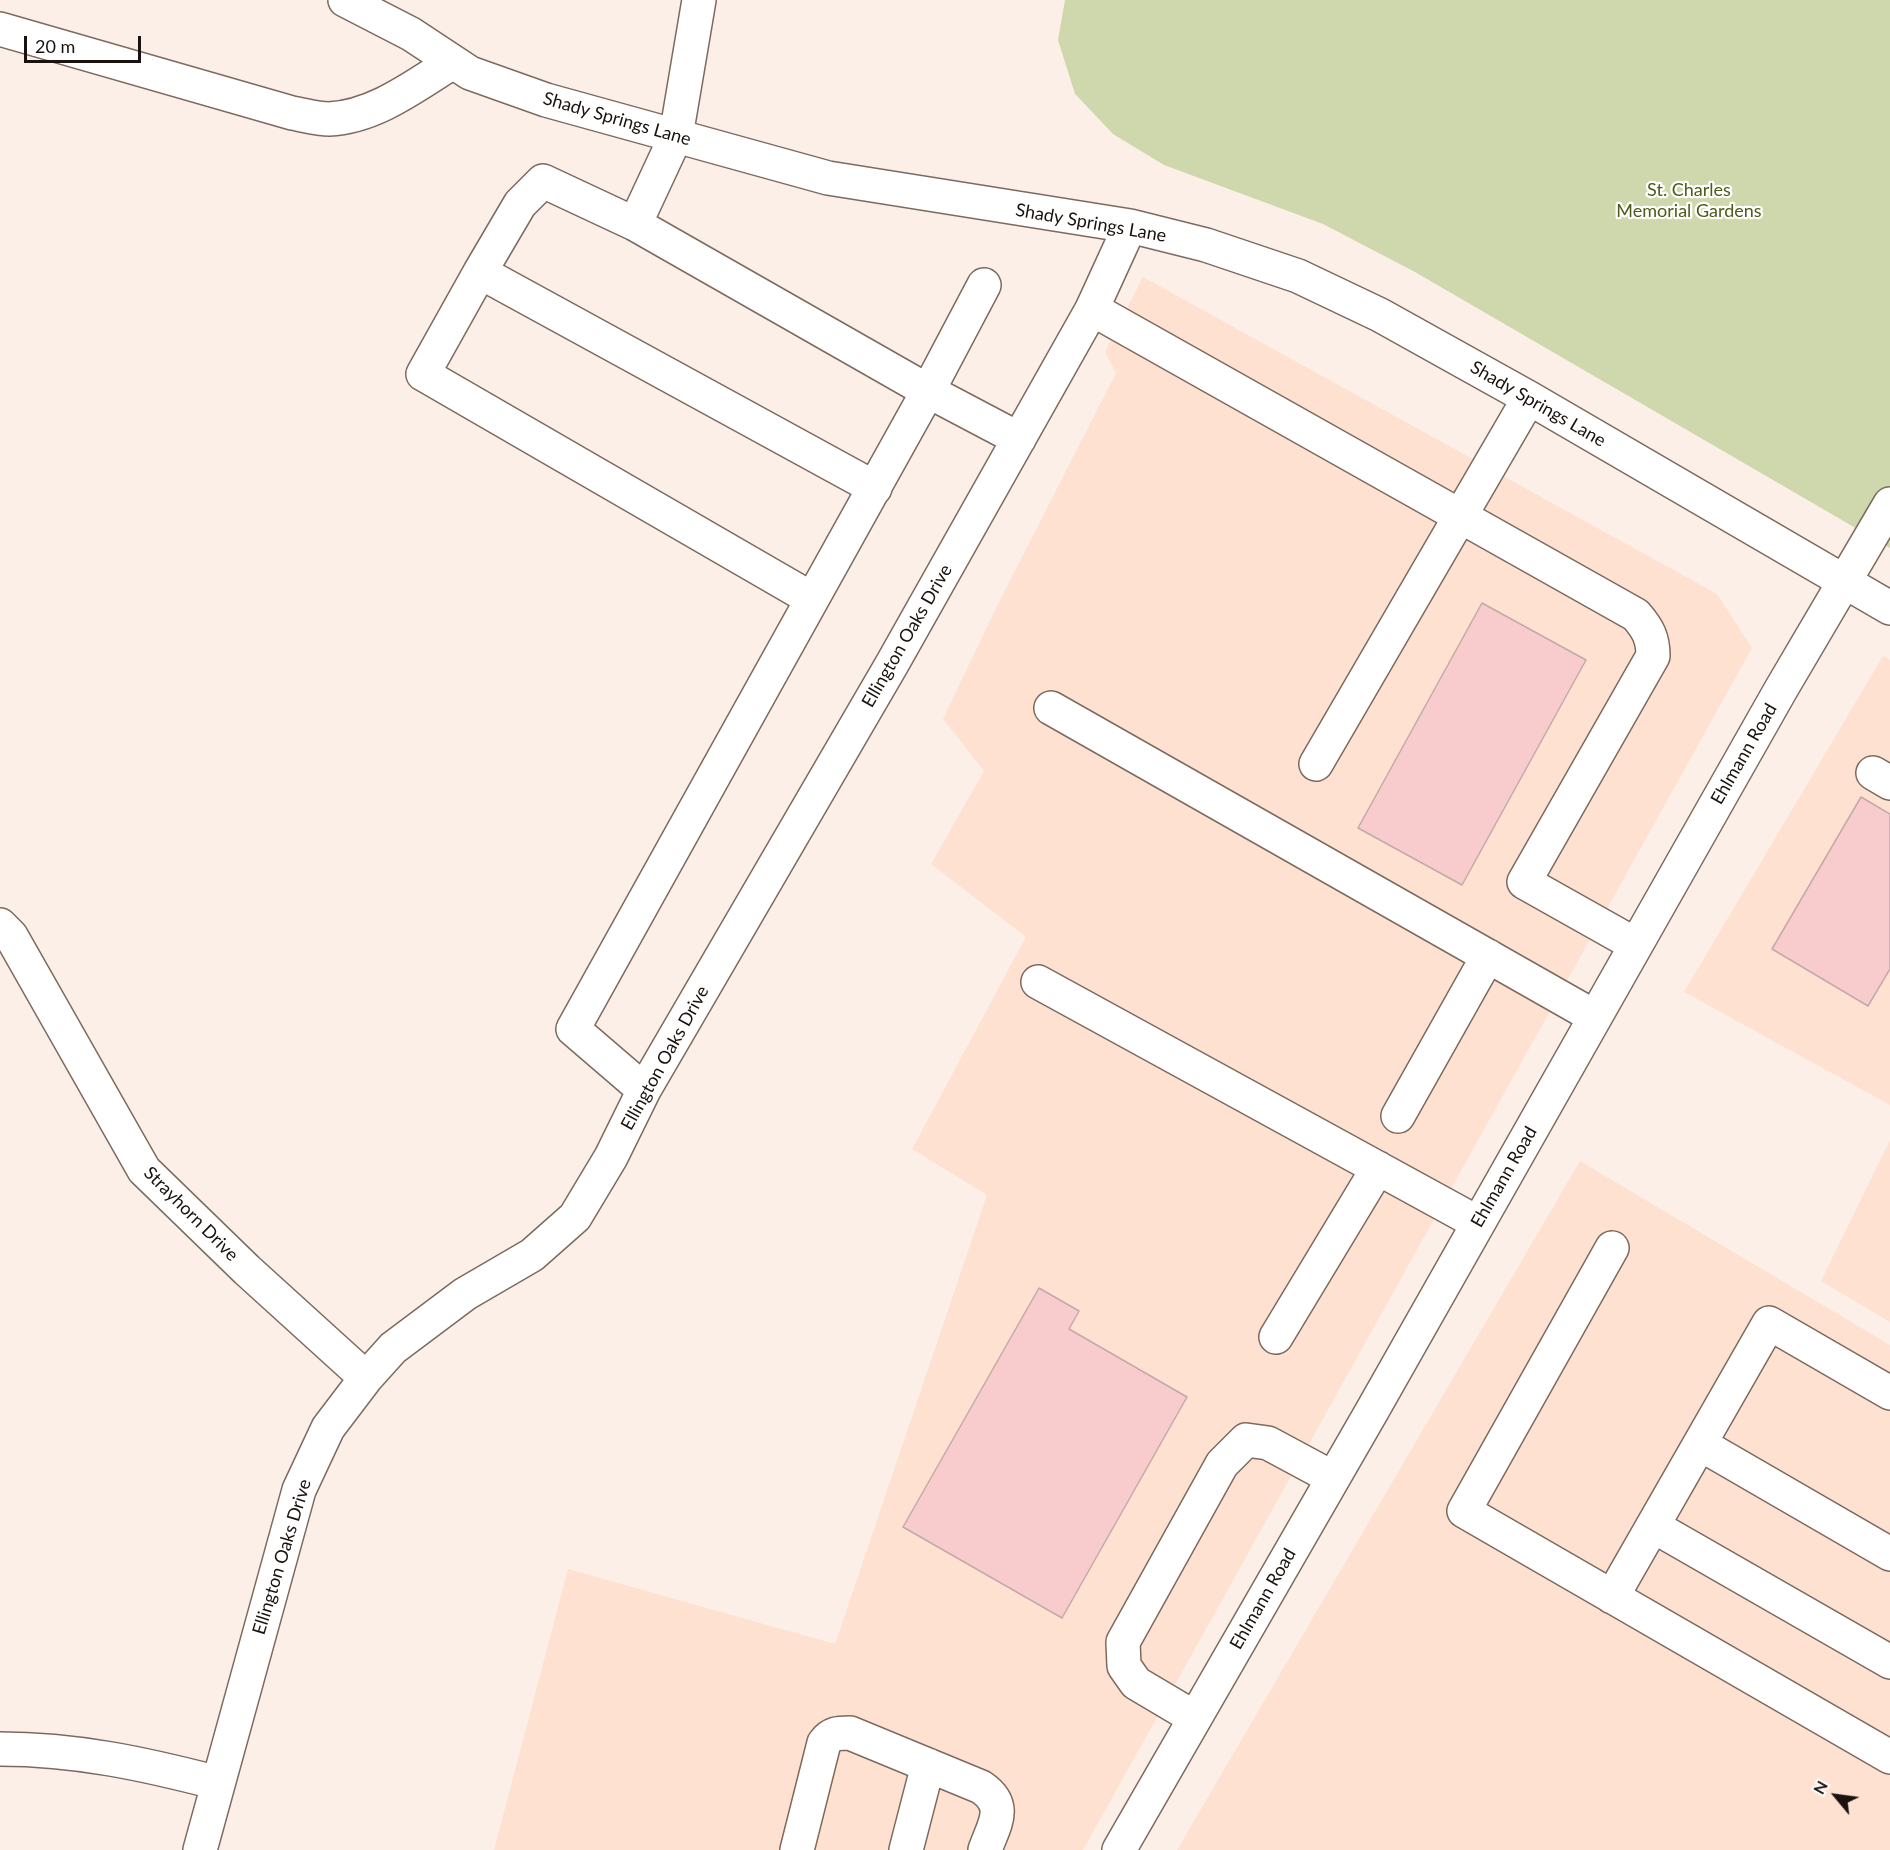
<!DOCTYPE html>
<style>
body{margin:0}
#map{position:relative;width:1890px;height:1850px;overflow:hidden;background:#fcefe7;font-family:Lato,sans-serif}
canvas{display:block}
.north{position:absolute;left:1806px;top:1766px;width:60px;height:60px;-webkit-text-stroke:4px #fff;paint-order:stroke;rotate:299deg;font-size:16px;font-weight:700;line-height:24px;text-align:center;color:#1a120e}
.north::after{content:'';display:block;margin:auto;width:21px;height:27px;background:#1a120e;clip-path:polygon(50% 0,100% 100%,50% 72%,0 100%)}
.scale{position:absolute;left:24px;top:36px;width:117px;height:27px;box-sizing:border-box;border:3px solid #1a120e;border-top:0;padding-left:8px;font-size:18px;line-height:21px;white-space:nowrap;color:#1a120e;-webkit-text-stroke:4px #fff;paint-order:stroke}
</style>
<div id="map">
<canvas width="1890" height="1850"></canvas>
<div class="north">N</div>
<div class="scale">20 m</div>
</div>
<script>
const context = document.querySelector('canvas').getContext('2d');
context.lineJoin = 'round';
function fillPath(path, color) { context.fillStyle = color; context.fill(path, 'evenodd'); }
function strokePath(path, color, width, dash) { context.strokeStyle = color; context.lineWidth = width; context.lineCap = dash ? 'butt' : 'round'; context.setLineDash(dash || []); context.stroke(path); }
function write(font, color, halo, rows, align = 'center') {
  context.font = font + ' Lato,sans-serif'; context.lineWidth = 4.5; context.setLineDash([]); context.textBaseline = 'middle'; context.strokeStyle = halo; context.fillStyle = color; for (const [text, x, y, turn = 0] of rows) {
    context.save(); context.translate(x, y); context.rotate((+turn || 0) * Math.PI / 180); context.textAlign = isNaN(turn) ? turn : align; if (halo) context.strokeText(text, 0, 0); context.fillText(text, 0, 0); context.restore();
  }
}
fillPath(new Path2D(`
 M1143,277l574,317 35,54 -669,1202h-589l74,-281 267,75 152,-449 -75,-46 114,-212 -95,-73 53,-93 -41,-52 53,-111 120,-235 -11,-21z
 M1883,656l7,4v445l-206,-113z
 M1890,1140v182l-69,-41z
 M1580,1161l310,184v505h-713z`), '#ffe1d1');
fillPath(new Path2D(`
 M1065,0h825v548l-475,-276 -92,-48 -159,-59 -51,-31 -38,-40 -17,-54z`), '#cfd8ad');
const building = new Path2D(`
 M1482,603l104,57 -124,225 -104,-57z
 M1861,797l29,17v155l-22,37 -96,-57z
 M1039,1288l40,23 -10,18 118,68 -125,221 -159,-91z`);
fillPath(building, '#f8cccc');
strokePath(building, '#c3a9a9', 1.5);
const minor = new Path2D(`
 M345,0l66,34 59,39 76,27 282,78 302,48 76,19 92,31 82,39 149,83 361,210
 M0,29l292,84c12,2 25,6 37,6 46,-2 87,-34 124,-57
 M635,224l41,-88 23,-136
 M480,272l-57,102 389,225
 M984,285l-56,106 91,48
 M1092,309l544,306c12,14 17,23 17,41l-129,226 112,63
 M1051,708l544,309
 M1316,764l213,-366
 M1873,773l17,10
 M0,925l11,11 133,234 103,100 119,108
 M1038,982l440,241
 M644,1090l-71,-61 355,-638 -293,-167 -92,-43 -23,23 -40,68 395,216
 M1398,1116l90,-160
 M1612,1248l-148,263 426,246
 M1276,1337l102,-169
 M1700,1444l190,110
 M1653,1526l237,136
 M1612,1597l157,-274 121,70
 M1195,1718l-59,-35 -12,-17 -1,-24 99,-178 24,-24 22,3 65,35
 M0,1749c76,0 145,15 218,34
 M200,1850l99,-360 29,-62 38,-50 27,-30 72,-54 67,-39 43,-38 36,-60 33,-67 248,-426 200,-355 38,-83
 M797,1850l27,-107c7,-10 14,-10 26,-10l131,54c28,19 13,37 4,63
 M906,1850l22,-85
 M1119,1850l253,-439 408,-720 110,-187`);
strokePath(minor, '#7d6a5f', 36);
strokePath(minor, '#fff', 33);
write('18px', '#1a120e', '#fff', [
 ["Shady Springs Lane",617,119,16],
 ["Shady Springs Lane",1091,223,10],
 ["Shady Springs Lane",1538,404,30],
 ["Ellington Oaks Drive",907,636,-60],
 ["Ehlmann Road",1744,754,-60],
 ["Ellington Oaks Drive",665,1058,-61],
 ["Ehlmann Road",1504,1177,-60],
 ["Strayhorn Drive",191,1214,45],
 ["Ellington Oaks Drive",282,1557,-73],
 ["Ehlmann Road",1263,1599,-60]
]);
write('18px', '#505a18', '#fff', [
 ["St. Charles",1689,190],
 ["Memorial Gardens",1689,211]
]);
</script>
